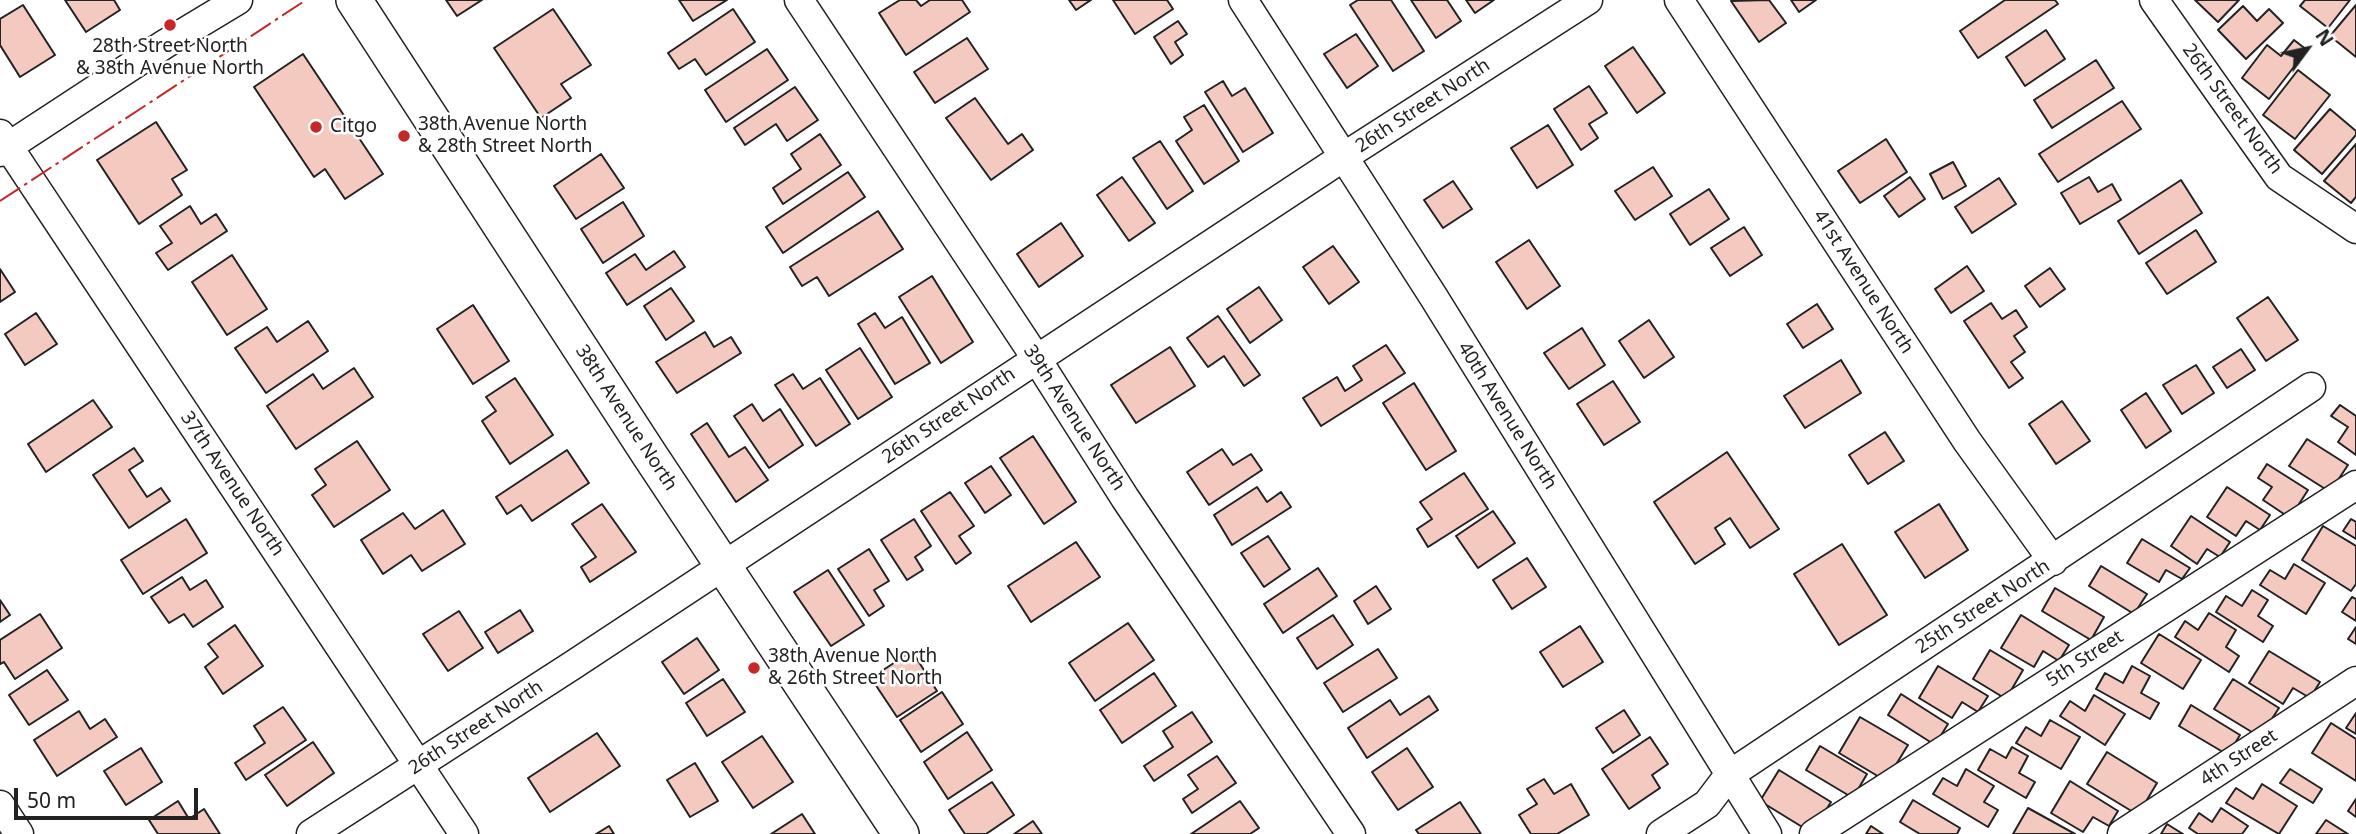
<!DOCTYPE html>
<style>
body{margin:0}
#map{position:relative;width:2356px;height:834px;overflow:hidden;background:#fff;font-family:"Noto Sans",sans-serif}
canvas{display:block}
.north{position:absolute;left:2272px;top:14px;width:70px;height:70px;-webkit-text-stroke:5px #fff;paint-order:stroke;rotate:57deg;font-size:19px;font-weight:700;line-height:28px;text-align:center;color:#222}
.north::after{content:'';display:block;margin:auto;width:24px;height:32px;background:#222;clip-path:polygon(50% 0,100% 100%,50% 72%,0 100%)}
.scale{position:absolute;left:14px;top:788px;width:184px;height:32px;box-sizing:border-box;border:4px solid #222;border-top:0;padding-left:9px;font-size:21px;line-height:24px;white-space:nowrap;color:#222;-webkit-text-stroke:5px #fff;paint-order:stroke}
</style>
<div id="map">
<canvas width="2356" height="834"></canvas>
<div class="north">N</div>
<div class="scale">50 m</div>
</div>
<script>
const context = document.querySelector('canvas').getContext('2d');
context.lineJoin = 'round';
function fillPath(path, color) { context.fillStyle = color; context.fill(path, 'evenodd'); }
function strokePath(path, color, width, dash) { context.strokeStyle = color; context.lineWidth = width; context.lineCap = dash ? 'butt' : 'round'; context.setLineDash(dash || []); context.stroke(path); }
function write(font, color, halo, rows, align = 'center') {
  context.font = font + ' "Noto Sans",sans-serif'; context.lineWidth = 5; context.setLineDash([]); context.textBaseline = 'middle'; context.strokeStyle = halo; context.fillStyle = color; for (const [text, x, y, turn = 0] of rows) {
    context.save(); context.translate(x, y); context.rotate((+turn || 0) * Math.PI / 180); context.textAlign = isNaN(turn) ? turn : align; if (halo) context.strokeText(text, 0, 0); context.fillText(text, 0, 0); context.restore();
  }
}
const building = new Path2D(`
 M65,0h49l6,10 -34,22z
 M446,0h36l-25,16z
 M679,0h48l-34,21z
 M900,0h16l5,6 9,-6h32l8,12 -64,43 -27,-42z
 M1069,0h22l-15,10z
 M1113,0h54l6,9 -38,25z
 M1358,0h33l33,51 -31,20 -43,-66z
 M1411,0h36l14,21 -25,17z
 M1466,0h28l-19,13z
 M1769,0l17,23 -27,19 -28,-41z
 M1791,0h25l-17,12z
 M2005,0h50l3,4 -80,54 -18,-27z
 M2195,0h44l-21,22z
 M2305,0h45l-22,28 -28,-22z
 M23,5l32,50 -35,22 -20,-32v-26z
 M2356,5v52l-26,-21z
 M2243,6l14,15 12,-12 14,14 -37,36 -28,-29z
 M553,9l38,56 -30,19 10,14 -30,20 -47,-70z
 M733,9l22,33 -49,33 -11,-16 -16,10 -11,-16z
 M1178,21l9,13 -12,8 8,13 -12,9 -17,-27z
 M2046,30l19,29 -40,27 -19,-29z
 M1356,34l22,32 -31,22 -23,-34z
 M967,38l21,31 -53,34 -21,-31z
 M2294,40l13,10 -38,49 -27,-21 25,-33 14,11z
 M1633,47l32,46 -28,20 -32,-47z
 M767,49l21,31 -62,42 -21,-32z
 M303,54l80,120 -38,25 -20,-30 -11,8 -60,-90z
 M2096,60l18,28 -62,40 -18,-28z
 M2298,70l32,25 -35,44 -32,-24z
 M1223,81l9,15 13,-8 28,45 -30,19 -38,-60z
 M1589,86l18,27 -18,11 9,14 -17,12 -27,-41z
 M795,87l23,33 -31,21 -11,-17 -31,21 -11,-17z
 M975,98l33,46 14,-10 11,16 -42,30 -45,-62z
 M2122,101l19,28 -83,53 -19,-28z
 M1204,105l35,56 -35,23 -28,-43 16,-11 -8,-13z
 M2330,109l26,22v4l-34,39 -28,-24z
 M156,122l31,48 -15,9 10,16 -43,29 -42,-64z
 M1548,125l25,40 -36,23 -26,-40z
 M820,134l21,31 -58,39 -10,-16 28,-19 -10,-15z
 M1886,139l21,33 -47,31 -22,-32z
 M1160,141l33,50 -26,18 -34,-51z
 M2356,144v53l-5,6 -27,-22z
 M601,154l23,34 -48,31 -22,-33z
 M1953,162l13,24 -23,13 -13,-25z
 M1653,167l19,29 -37,24 -20,-29z
 M848,172l17,25 -82,56 -17,-26z
 M1122,177l33,46 -26,18 -32,-46z
 M1910,177l15,22 -26,18 -15,-21z
 M2089,177l9,15 14,-8 9,16 -41,24 -19,-31z
 M1999,178l17,26 -44,29 -17,-26z
 M2181,180l21,33 -63,41 -21,-33z
 M1453,181l19,28 -29,19 -19,-28z
 M1709,189l20,30 -39,26 -20,-31z
 M623,202l21,34 -41,27 -22,-34z
 M190,206l11,18 15,-10 11,17 -59,39 -12,-17 16,-10 -12,-17z
 M878,211l25,38 -74,47 -12,-19 -15,9 -12,-19z
 M1061,223l22,33 -44,31 -22,-33z
 M1744,227l18,28 -32,21 -19,-28z
 M2196,230l20,32 -49,32 -21,-31z
 M1529,240l31,46 -33,23 -31,-47z
 M1333,246l26,36 -30,22 -26,-37z
 M674,251l11,16 -58,38 -21,-32 29,-19 11,16z
 M232,255l35,54 -40,26 -35,-53z
 M1967,266l17,25 -33,22 -16,-24z
 M2050,268l15,21 -25,18 -15,-21z
 M0,269l15,23 -15,10z
 M932,276l41,66 -32,21 -42,-66z
 M1259,287l23,33 -32,23 -23,-34z
 M671,288l23,33 -28,19 -22,-34z
 M2268,297l30,43 -32,21 -29,-43z
 M1991,303l11,16 14,-9 11,17 -13,9 11,16 -14,10 12,16 -14,10 -45,-67z
 M1817,304l16,25 -30,19 -16,-24z
 M473,305l36,56 -36,23 -36,-55z
 M36,313l21,31 -32,21 -20,-31z
 M875,313l10,15 17,-11 28,46 -35,21 -37,-60z
 M1218,316l42,59 -16,11 -20,-30 -16,11 -21,-29z
 M1649,320l25,37 -30,21 -25,-37z
 M308,321l20,30 -62,42 -31,-45 32,-21 10,15z
 M1582,328l23,37 -36,24 -25,-36z
 M705,332l9,15 17,-10 10,16 -64,40 -21,-31z
 M1386,345l19,28 -84,53 -18,-28 34,-21 8,14 17,-11 -9,-14z
 M1170,347l25,39 -59,37 -25,-38z
 M860,348l32,49 -34,22 -32,-49z
 M2241,349l14,21 -28,18 -14,-21z
 M1841,360l20,33 -56,35 -21,-32z
 M2196,365l18,28 -32,21 -19,-29z
 M354,368l19,29 -77,52 -29,-43 46,-32 10,15z
 M793,374l10,15 17,-11 30,46 -34,22 -41,-61z
 M515,378l38,57 -43,29 -28,-43 14,-10 -10,-14z
 M1613,381l27,41 -36,23 -27,-41z
 M1414,383l42,68 -30,19 -43,-67z
 M2146,393l25,38 -25,17 -25,-38z
 M93,400l19,27 -66,45 -18,-28z
 M2062,401l28,40 -34,23 -27,-40z
 M752,404l11,17 17,-12 23,36 -34,23 -35,-52z
 M2340,405l16,11v39l-18,-13 10,-15 -17,-11z
 M707,423l22,34 16,-10 23,33 -32,22 -45,-68z
 M1885,432l19,29 -36,23 -19,-29z
 M1033,436l43,66 -32,22 -44,-66z
 M2307,439l41,26 -18,27 -41,-26z
 M357,441l33,49 -56,37 -22,-32 14,-10 -11,-16z
 M134,448l9,13 -14,9 18,27 14,-9 9,13 -41,27 -36,-53z
 M1222,449l11,16 18,-11 11,16 -53,35 -22,-33z
 M567,450l22,33 -57,38 -11,-16 -14,9 -11,-17z
 M1727,452l52,77 -29,19 -20,-30 -15,10 10,16 -30,20 -41,-62z
 M2267,464l41,26 -18,28 -27,-18 9,-13 -14,-9z
 M991,466l20,29 -26,18 -20,-30z
 M1464,473l24,36 -60,38 -11,-18 15,-10 -12,-17z
 M1257,487l10,15 14,-10 10,15 -59,38 -18,-30z
 M2227,487l43,28 -10,15 -14,-9 -10,15 -29,-19z
 M950,492l24,34 -15,10 12,17 -15,11 -35,-53z
 M602,504l34,48 -46,30 -9,-15 15,-10 -24,-33z
 M1939,504l29,46 -43,28 -30,-46z
 M443,510l22,34 -43,27 -11,-16 -28,19 -22,-34 42,-27 12,16z
 M1493,511l22,32 -37,25 -22,-32z
 M2191,516l39,26 -10,15 -13,-8 -10,15 -26,-18z
 M186,519l21,34 -64,41 -22,-34z
 M914,519l17,27 -16,11 8,13 -16,10 -26,-40z
 M2351,519l5,3v17l-13,-8z
 M2323,526l33,20v38l-5,7 -49,-31z
 M1268,536l22,33 -26,18 -23,-34z
 M2142,539l48,29 -8,11 -16,-9 -7,12 -32,-19z
 M1076,542l24,35 -69,45 -23,-36z
 M1842,544l45,71 -48,30 -45,-71z
 M869,549l20,32 -15,9 10,16 -15,10 -31,-47z
 M1527,558l19,29 -34,22 -19,-29z
 M2294,564l31,19 -19,31 -46,-29 10,-15 15,9z
 M2101,566l46,28 -13,20 -45,-28z
 M1318,568l19,28 -54,37 -19,-29z
 M828,570l36,55 -33,21 -37,-54z
 M182,577l8,13 16,-10 17,27 -30,20 -9,-13 -15,9 -18,-26z
 M1376,586l15,23 -23,15 -14,-23z
 M2055,588l49,29 -13,23 -49,-29z
 M2252,590l16,10 -10,16 15,10 -10,16 -47,-30 10,-16 16,10z
 M2352,597l4,2v22l-14,-9z
 M0,600l10,15 -10,7z
 M520,610l13,21 -35,22 -13,-21z
 M459,611l24,37 -35,23 -25,-37z
 M2209,613l27,17 -10,17 13,9 -10,16 -54,-35 10,-16 13,9z
 M40,614l22,34 -47,31 -11,-17 -4,2v-24z
 M1333,615l20,30 -36,24 -20,-31z
 M2021,615l48,30 -10,16 -16,-10 -9,16 -33,-19z
 M1128,623l26,37 -59,41 -26,-38z
 M235,625l28,41 -40,28 -18,-27 13,-10 -10,-13z
 M1580,626l23,36 -40,25 -23,-35z
 M2356,627v17l-8,-5z
 M2159,634l42,26 -18,29 -42,-26z
 M697,638l22,32 -35,24 -22,-32z
 M1378,649l19,29 -54,34 -19,-29z
 M1990,650l33,20 -17,29 -33,-20z
 M912,651l25,40 -40,26 -26,-39z
 M2269,651l51,31 -10,16 -17,-10 -10,16 -34,-21z
 M1938,666l50,30 -10,16 -16,-10 -10,16 -33,-20z
 M2132,666l18,10 -9,17 18,10 -9,16 -54,-30 9,-16 18,10z
 M47,670l21,30 -39,25 -20,-30z
 M1154,673l22,33 -54,37 -22,-33z
 M723,679l22,33 -38,24 -21,-33z
 M2233,679l46,29 -19,29 -46,-28z
 M942,692l21,32 -42,28 -21,-32z
 M1901,694l47,30 -13,21 -47,-30z
 M2094,695l31,19 -20,31 -45,-29 10,-15 15,10z
 M1429,696l9,14 -71,48 -19,-30 42,-28 10,15z
 M2191,705l49,30 -12,20 -49,-29z
 M283,707l23,33 -60,40 -11,-17 30,-20 -11,-17z
 M1624,710l16,25 -27,18 -17,-25z
 M79,711l11,18 15,-10 12,18 -60,39 -23,-36z
 M1192,712l20,30 -58,39 -10,-15 29,-19 -10,-16z
 M2356,713v21l-10,-6z
 M1860,717l48,28 -22,36 -47,-28z
 M2050,720l30,17 -19,32 -45,-26 10,-16 15,9z
 M2331,723l25,16v42l-44,-28z
 M967,732l25,38 -44,29 -24,-37z
 M597,733l23,33 -70,46 -22,-34z
 M762,736l31,46 -40,26 -31,-46z
 M1650,737l18,27 -16,11 8,13 -31,21 -27,-40z
 M313,742l21,31 -47,33 -22,-31z
 M1820,746l47,28 -14,24 -47,-28z
 M2012,747l16,9 -9,17 16,9 -9,16 -48,-28 12,-21 16,9z
 M141,748l21,34 -36,23 -22,-34z
 M1407,748l26,39 -35,23 -26,-38z
 M2107,752l50,31 -19,32 -51,-31z
 M1217,756l19,27 -44,30 -9,-14 15,-10 -10,-14z
 M695,763l23,38 -28,16 -23,-37z
 M1966,769l28,17 -10,16 14,8 -10,17 -55,-33 10,-16 14,8z
 M2290,769l32,20 -9,14 -33,-20z
 M1779,770l52,32 -19,31 -52,-32z
 M1544,779l10,15 17,-10 18,31 -32,19h-26l-12,-19 18,-11 -10,-15z
 M2070,781l48,30 -9,15 -16,-9 -10,15 -32,-19z
 M992,782l22,33 -28,19h-21l-16,-24z
 M2262,784l35,22 -18,28 -53,-31 10,-15 17,11z
 M2356,799v18l-8,-6z
 M1913,800l47,28 -3,6h-37l-20,-12z
 M178,801l11,18 15,-10 16,25h-62l-9,-14z
 M1240,801l19,27 -9,6h-59z
 M1460,802l21,32h-62l-3,-4z
 M2028,808l47,26h-62z
 M2221,808l27,18 -6,8h-44l-9,-6 10,-15 13,9z
 M802,814l13,20h-44z
 M2326,820l22,14h-32z
 M1033,821l9,13h-28z
 M2167,824l16,10h-22z
 M609,826l5,8h-18z
 M1871,826l12,8h-17z`);
fillPath(building, '#f3c9c0');
strokePath(building, '#222', 2);
const minor = new Path2D(`
 M799,0l237,358 89,140 226,336
 M1243,0l190,296 334,538
 M1679,0l288,441 86,120
 M2154,0l125,177 77,52
 M0,134l464,700
 M0,152l165,-108 73,-44
 M0,805l19,29
 M311,834l262,-169 772,-509 243,-156
 M1661,834l46,-30 22,-29 582,-388
 M1814,834l542,-349
 M2122,834l234,-153`);
const major = new Path2D(`
 M354,0l295,454 252,380`);
strokePath(minor, '#222', 31);
strokePath(major, '#222', 38);
strokePath(minor, '#fff', 28);
strokePath(major, '#fff', 35);
strokePath(new Path2D(`
 M0,201l306,-201`), '#c62828', 2, [24, 5, 3.5, 5]);
for (const [x, y, r, color] of [
 [170,25,7,"#c62828"],
 [316,127,7,"#c62828"],
 [404,136,7,"#c62828"],
 [754,668,7,"#c62828"]
]) { const dot = new Path2D(); dot.arc(x, y, r, 0, 2 * Math.PI); context.fillStyle = color; context.fill(dot); strokePath(dot, '#fff', 2.5); }
write('19px', '#222', '#fff', [
 ["28th Street North",170,47,"center"],
 ["& 38th Avenue North",170,69,"center"],
 ["38th Avenue North",418,125],
 ["& 28th Street North",418,147],
 ["Citgo",330,127],
 ["38th Avenue North",768,657],
 ["& 26th Street North",768,679]
], 'left');
write('19px', '#222', '#fff', [
 ["26th Street North",1423,106,-33],
 ["26th Street North",2232,109,54],
 ["41st Avenue North",1863,282,57],
 ["26th Street North",949,416,-34],
 ["40th Avenue North",1507,416,58],
 ["38th Avenue North",626,418,57],
 ["39th Avenue North",1074,418,57],
 ["37th Avenue North",232,484,56],
 ["25th Street North",1983,607,-33],
 ["5th Street",2085,659,-33],
 ["26th Street North",476,728,-33],
 ["4th Street",2239,758,-33]
]);
</script>
